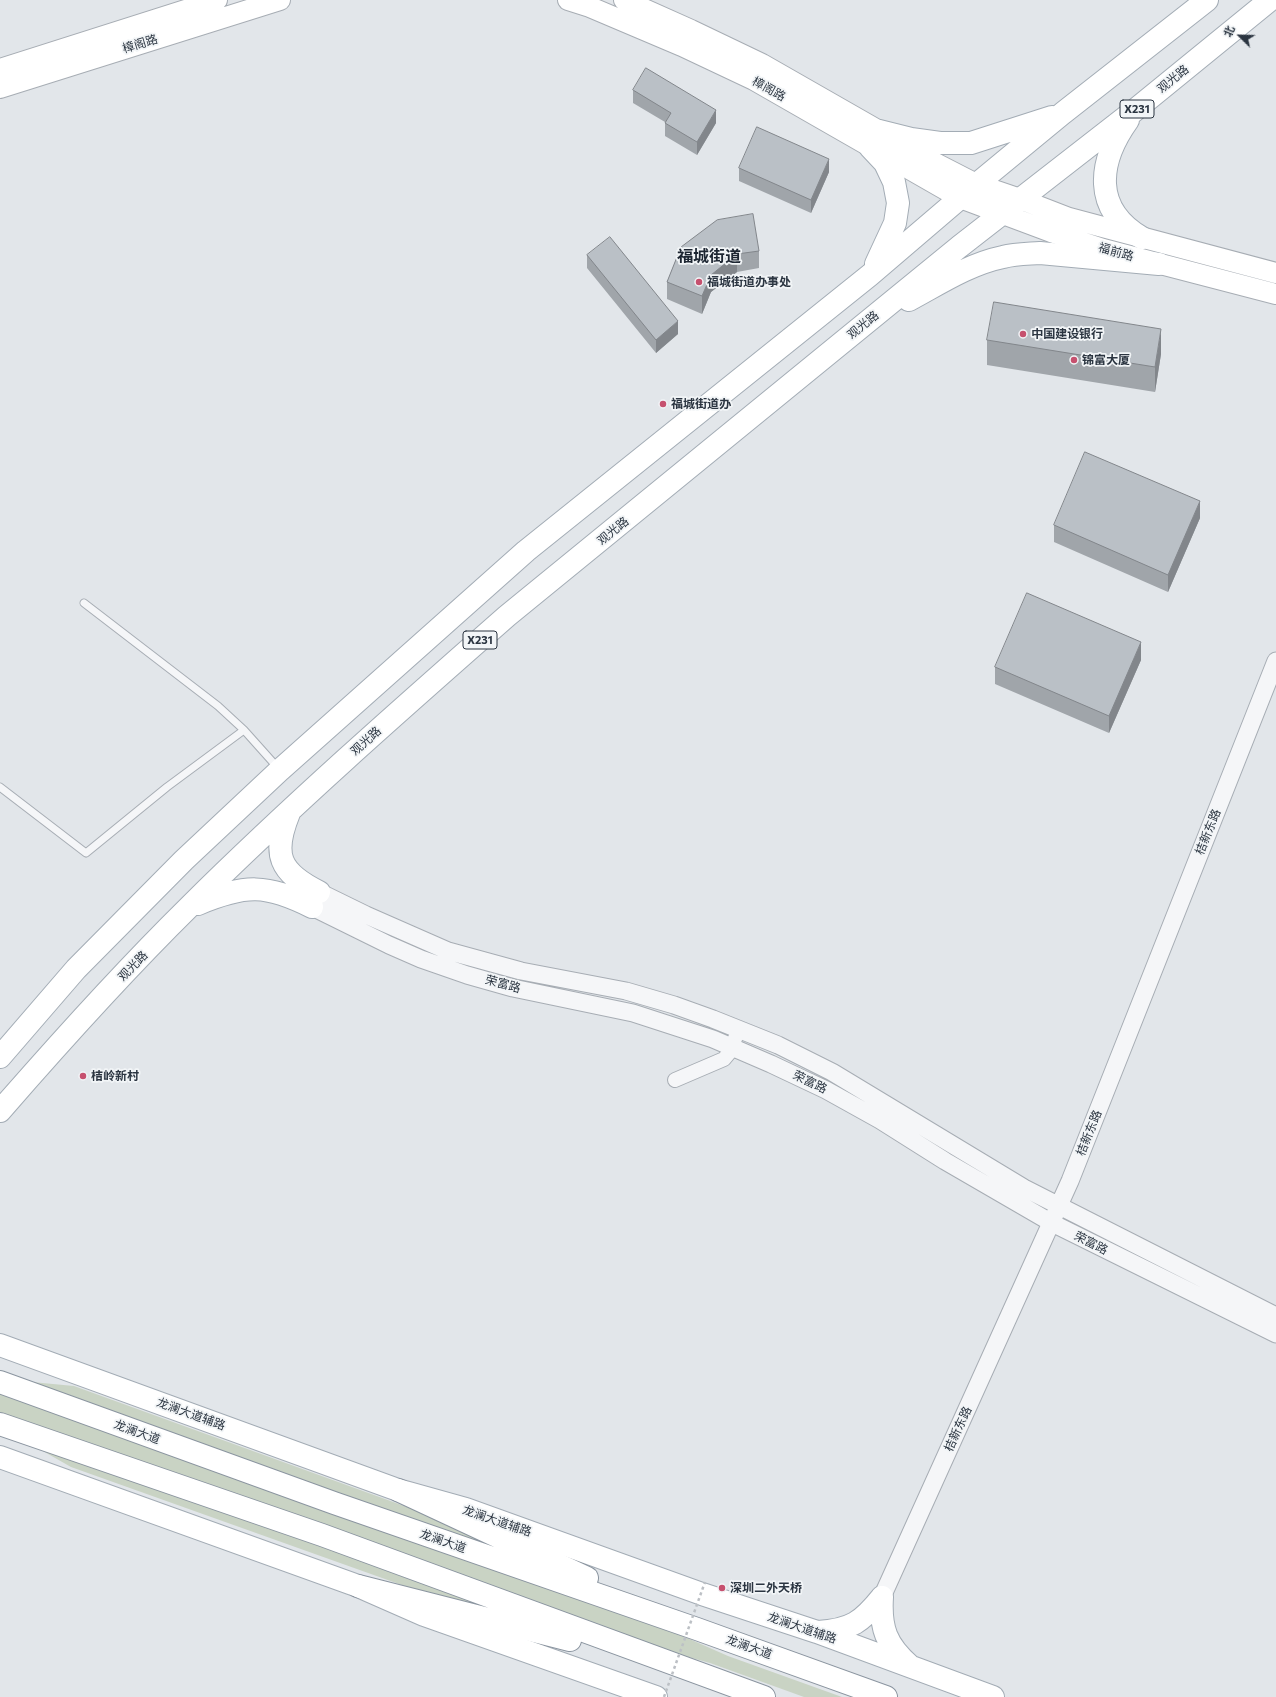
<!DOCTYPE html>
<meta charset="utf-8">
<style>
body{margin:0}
#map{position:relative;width:1276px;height:1697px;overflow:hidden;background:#e2e6ea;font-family:Commissioner,"Noto Sans SC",sans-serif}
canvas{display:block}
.north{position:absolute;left:1220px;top:16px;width:40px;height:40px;-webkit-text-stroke:3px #f2f5f7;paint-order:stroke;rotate:293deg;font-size:11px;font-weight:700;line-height:16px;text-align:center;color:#2b3541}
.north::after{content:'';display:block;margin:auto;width:14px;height:18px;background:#2b3541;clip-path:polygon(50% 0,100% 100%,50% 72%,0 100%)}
</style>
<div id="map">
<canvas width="1276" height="1697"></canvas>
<div class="north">北</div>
</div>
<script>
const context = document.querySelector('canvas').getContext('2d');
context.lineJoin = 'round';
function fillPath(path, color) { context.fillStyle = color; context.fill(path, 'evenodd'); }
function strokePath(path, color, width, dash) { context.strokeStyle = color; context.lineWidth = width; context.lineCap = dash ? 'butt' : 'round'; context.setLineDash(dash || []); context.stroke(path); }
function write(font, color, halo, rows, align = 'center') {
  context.font = font + ' Commissioner,"Noto Sans SC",sans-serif'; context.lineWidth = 3.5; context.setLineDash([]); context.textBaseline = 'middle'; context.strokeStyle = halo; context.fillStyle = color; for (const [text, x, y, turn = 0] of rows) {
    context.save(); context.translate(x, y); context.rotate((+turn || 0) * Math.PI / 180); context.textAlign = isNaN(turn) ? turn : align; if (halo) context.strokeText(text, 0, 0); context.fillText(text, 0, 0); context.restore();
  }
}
fillPath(new Path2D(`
 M0,1370l32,12 42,4 344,125 74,32 168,83 68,30 114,41h-38l-94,-34 -58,-16 -225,-53 -356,-127 -44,-25 -27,-10z`), '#c9d3c4');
const service = new Path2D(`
 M84,603l134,103 26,24 34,38
 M0,787l86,66 81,-66 77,-57`);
const minor = new Path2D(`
 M675,1080l49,-21 5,-6 10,-24`);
const tertiary = new Path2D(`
 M319,892l47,23 82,36 73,20 105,20 48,14 39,14 65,26 54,27 192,116 252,128
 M312,907l77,38 32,14 46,16 46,13 120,25 80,26 58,25 55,26 54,30 65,41 107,62 224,111
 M882,1597l188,-416 206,-520`);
const secondary = new Path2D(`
 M568,0l22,7 92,39 72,34 206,118 91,34 52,17 173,45
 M624,0l67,30 71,34 175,100 39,20 44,15 49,19 207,55
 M0,69l217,-69
 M0,88l280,-88`);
const primary = new Path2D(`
 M1128,120c-30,42 -36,89 14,118
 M879,131l32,8 29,4h31l81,-26
 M870,147l15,16 9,19 4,21 -3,20 -19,41
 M909,300c30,-16 60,-36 94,-43 12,-3 24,-3 37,-4l119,11
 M289,813c-17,42 -10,59 30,79
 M198,904c48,-20 68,-20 114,3
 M0,1057l76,-88 108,-109 96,-90 246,-219 344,-276 90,-77 103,-85 144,-113
 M0,1111c61,-70 123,-139 189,-204 102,-101 210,-196 318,-291l452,-369 176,-137 135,-110
 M0,1345l398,145 68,19 236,85 115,38 176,65
 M0,1457l358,129 66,29 232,82
 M882,1597c-2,31 4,48 28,69
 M818,1632c33,-2 44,-10 64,-35`);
const trunk = new Path2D(`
 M0,1382l334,121 363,126 189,68
 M0,1424l322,111 442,162
 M398,1490l189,88
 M358,1586l212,54`);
strokePath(service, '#a7adb4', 9);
strokePath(minor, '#a7adb4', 16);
strokePath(tertiary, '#a7adb4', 19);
strokePath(secondary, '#a7adb4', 22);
strokePath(primary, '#a3acb5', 24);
strokePath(trunk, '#8b95a0', 24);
strokePath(service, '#f5f6f8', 7);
strokePath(minor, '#f5f6f8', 14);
strokePath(tertiary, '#f5f6f8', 17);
strokePath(secondary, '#fff', 20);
strokePath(primary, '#fff', 22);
strokePath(trunk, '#fff', 22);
strokePath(new Path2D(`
 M664,1697l41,-115`), '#bcc0c5', 2.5, [3, 3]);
fillPath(new Path2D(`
 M633,90l83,33 -19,32 -32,-19v-14l-32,-19z
 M739,168l90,4 -18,41 -72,-32z
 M681,247l78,4v17l-22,4 -26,20 -9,22 -35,-15v-17z
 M587,255l91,79 -22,19 -69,-85z
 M987,340l174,14 -6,38 -168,-27z
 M1200,518l-32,74 -114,-50v-17z
 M1141,660l-32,73 -114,-49v-17z`), '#a0a5aa');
fillPath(new Path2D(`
 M716,110v13l-19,32v-13z
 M829,159v13l-18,41v-13z
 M737,254v18l-26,20 -9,22v-18l9,-21z
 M678,321v13l-22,19v-13z
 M1161,329v25l-6,38v-25z
 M1200,501v17l-32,74v-17z
 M1141,642v18l-32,73v-17z`), '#82868b');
const building = new Path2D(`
 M646,68l70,42 -19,32 -32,-19 6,-10 -38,-23z
 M757,127l72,32 -18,41 -72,-32z
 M753,214l6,37 -22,3 -26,21 -9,21 -35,-14 14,-35 36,-27z
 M610,237l68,84 -22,19 -69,-85z
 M994,302l167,27 -6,38 -168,-27z
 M1085,452l115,49 -32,74 -114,-50z
 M1027,593l114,49 -32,74 -114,-49z`);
fillPath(building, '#bac0c6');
strokePath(building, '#82868b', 1);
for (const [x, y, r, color] of [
 [699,282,4,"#c6506e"],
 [1023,334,4,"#c6506e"],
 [1074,360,4,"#c6506e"],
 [663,404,4,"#c6506e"],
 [83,1076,4,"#c6506e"],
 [722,1588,4,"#c6506e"]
]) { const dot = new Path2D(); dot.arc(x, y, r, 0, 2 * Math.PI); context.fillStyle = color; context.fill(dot); strokePath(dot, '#f2f5f7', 1.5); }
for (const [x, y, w] of [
 [1137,109,34],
 [480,640,34]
]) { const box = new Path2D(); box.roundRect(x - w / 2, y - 9, w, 18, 3); context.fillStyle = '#f2f5f7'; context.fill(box); strokePath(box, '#2b3541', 1); }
write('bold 11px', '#2b3541', null, [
 ["X231",1137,109],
 ["X231",480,640]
]);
write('12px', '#2b3541', '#f2f5f7', [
 ["樟阁路",140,44,-17],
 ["观光路",1173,79,-39],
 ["樟阁路",769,89,29],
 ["福前路",1116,252,16],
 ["观光路",863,325,-39],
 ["观光路",613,531,-39],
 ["观光路",366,741,-42],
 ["桔新东路",1208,832,-68],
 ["观光路",133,966,-46],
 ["荣富路",503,984,15],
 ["荣富路",810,1082,26],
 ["桔新东路",1089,1133,-68],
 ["荣富路",1091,1243,27],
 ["龙澜大道辅路",191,1414,20],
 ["桔新东路",958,1429,-65],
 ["龙澜大道",137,1432,20],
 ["龙澜大道辅路",497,1521,19],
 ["龙澜大道",443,1541,19],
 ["龙澜大道辅路",802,1628,19],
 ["龙澜大道",749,1647,20]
]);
write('bold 12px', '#2b3541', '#f2f5f7', [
 ["福城街道办事处",707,282],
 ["中国建设银行",1031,334],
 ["锦富大厦",1082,360],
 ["福城街道办",671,404],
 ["桔岭新村",91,1076],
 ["深圳二外天桥",730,1588]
], 'left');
write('bold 16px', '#1d2632', '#f2f5f7', [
 ["福城街道",709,257]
]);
</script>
